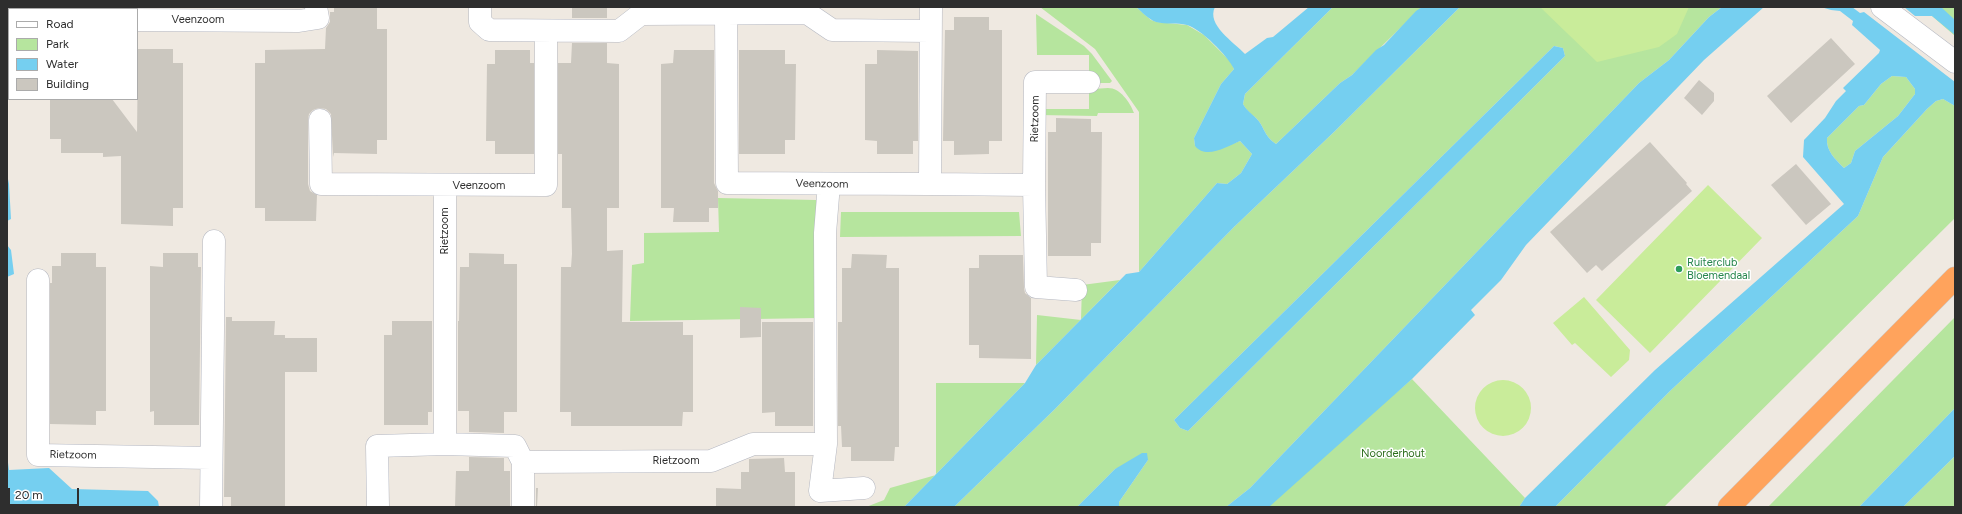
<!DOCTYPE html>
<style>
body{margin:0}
#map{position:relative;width:1962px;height:514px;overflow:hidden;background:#efe9e1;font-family:Figtree,sans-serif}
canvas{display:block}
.frame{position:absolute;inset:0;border:8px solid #2e2e2e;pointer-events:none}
.legend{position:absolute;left:8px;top:8px;width:130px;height:92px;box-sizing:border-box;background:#fff;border:1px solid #ababab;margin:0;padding:5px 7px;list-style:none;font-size:12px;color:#2e2e2e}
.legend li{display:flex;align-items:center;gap:8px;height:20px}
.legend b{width:20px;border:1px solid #ababab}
.scale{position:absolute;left:8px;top:488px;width:71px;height:18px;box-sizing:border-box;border:2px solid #2e2e2e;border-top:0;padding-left:5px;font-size:12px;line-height:14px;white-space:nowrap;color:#2e2e2e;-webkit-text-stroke:3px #fff;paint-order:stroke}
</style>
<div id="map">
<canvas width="1962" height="514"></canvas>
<div class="frame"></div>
<ul class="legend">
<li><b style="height:5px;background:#fff"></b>Road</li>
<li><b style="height:11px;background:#b6e59e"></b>Park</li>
<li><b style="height:11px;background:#75cff0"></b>Water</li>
<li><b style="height:11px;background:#cbc7bf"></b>Building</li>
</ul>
<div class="scale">20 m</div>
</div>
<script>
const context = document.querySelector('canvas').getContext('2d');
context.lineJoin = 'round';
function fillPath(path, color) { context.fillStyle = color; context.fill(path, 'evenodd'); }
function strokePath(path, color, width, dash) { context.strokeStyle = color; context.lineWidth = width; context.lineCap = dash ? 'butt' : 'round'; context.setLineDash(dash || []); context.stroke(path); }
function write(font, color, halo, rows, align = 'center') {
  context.font = font + ' Figtree,sans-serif'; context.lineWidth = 3; context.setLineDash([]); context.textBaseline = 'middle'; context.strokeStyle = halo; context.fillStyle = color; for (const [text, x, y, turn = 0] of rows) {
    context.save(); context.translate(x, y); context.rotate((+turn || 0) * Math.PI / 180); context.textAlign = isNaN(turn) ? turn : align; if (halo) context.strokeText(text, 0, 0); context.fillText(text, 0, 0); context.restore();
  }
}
fillPath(new Path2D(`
 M1040,7h96l15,13 6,2 30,3 17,10 27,27 3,7 -13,15 -27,54 1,8 18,5 27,-10 12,13 -11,19 -14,11 -10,-1 -78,89v-160l-44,-63z
 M1333,7h89l-70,68 -12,8 -64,61c-13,-9 -11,-17 -20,-26 -6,-5 -9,-7 -13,-14l2,-10z
 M1460,7h262l-13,10 -40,43 -30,23 -389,405 -24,19h-107v-5l29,-42 -33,9 -38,38h-123l101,-98 179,-182 100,-95zM1554,46l9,2 2,8 -377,375 -8,-3 -6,-8z
 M1938,7h17v29l-23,-20z
 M1036,14l48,32 8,8 20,27 -2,2h-18l-3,-10v-18h-52z
 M1892,76l14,1 9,12v5l-17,22 -43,35 -4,12 -7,5c-9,-9 -18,-17 -17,-30l32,-32 5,-1 17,-21z
 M1108,88c12,0 22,14 26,25h-36l-1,3 -58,-1 1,-6h49v-18l3,-2z
 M1943,99l12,7v112l-291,289h-109l115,-116 188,-175 25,-59 44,-48 9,-8z
 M718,198l98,2 2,118 -188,3 2,-56 12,-2v-30l75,-1z
 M841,212h178l2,24 -181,1z
 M1120,280l-84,85 1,-50 44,5 1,-35z
 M1955,317v91l-96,99h-91z
 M1412,379l113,119 -6,9h-281l160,-116z
 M936,383h89l-121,124h-38l18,-7 6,-12 46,-13z
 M1955,456v51h-52z`), '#b6e59e');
fillPath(new Path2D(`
 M1540,7h149l-12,27 -18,13 -62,15z
 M1708,185l54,53 -112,115 -54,-53z
 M1584,297l46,53 -1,10 -18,17 -36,-34 -3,2 -19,-22z
 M1475 408a28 28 0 1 1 56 0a28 28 0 1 1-56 0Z`), '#c9ec9a');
fillPath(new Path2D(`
 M1136,7h79c-9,18 19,35 30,47l22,-16 6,-1 36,-30h24l-88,87 -2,10c5,8 7,8 13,14 9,9 7,17 20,26l64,-61 12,-8 24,-25 8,-5 32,-34 6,-4h38l-126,125 -100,95 -179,182 -101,98h-50l121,-124 11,-18 90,-91 13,-2 78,-89 10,1 14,-11 11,-19 -12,-13c-12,5 -34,19 -45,5l-1,-8 27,-54 13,-15c-6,-13 -33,-40 -47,-44 -10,-3 -21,0 -31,-3 -8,-3 -14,-10 -20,-15z
 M1722,7h42l-60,53 -178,185 -25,35 -30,30 4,5 -63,64 -143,128h-43l24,-19 389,-405 30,-23 40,-43z
 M1821,7h31l8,6 4,-1 91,70v24l-12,-7 -7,2 -9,8 -44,48 -25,59 -188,175 -115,116h-36l6,-9 130,-128 189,-166 -41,-47 1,-17 21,-22 11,-17 10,-10 -3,-3 36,-35 1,-3 -28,-25 1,-4 -13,-10 -9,-1zM1892,76l14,1 9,12v5l-17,22 -43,35 -4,12 -7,5c-9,-9 -18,-17 -17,-30l32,-32 5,-1 17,-21z
 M1904,7h37l14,13v15l-23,-19h-17z
 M1554,46l9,2 2,8 -377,375 -8,-3 -6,-8z
 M7,174l2,10 2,35 -4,2z
 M7,245l4,5 3,24 -7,3z
 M1955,408v48l-52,51h-44z
 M1142,453h5l1,7 -29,42v5h-42l38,-38z
 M7,455l2,15 40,-2 23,21 76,2 10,10 1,6h-129l-18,-3 -3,3h-2z`), '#75cff0');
fillPath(new Path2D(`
 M334,7h43v22h10v111h-10v14l-43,-1 -1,4 -2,-43 -5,-5 -7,-1 -6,2 -4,4 -1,6v64l2,7 7,4 -1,26h-51v-13h-10v-145h10v-13l60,-1 1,-21 4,-6v-10h4z
 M572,7h35v11h-35z
 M954,17h35v13h13v111h-13v13l-35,1v-14h-11l2,-111h9z
 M1831,38l24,26 -64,59 -24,-27z
 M572,43h35v20l12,1v144h-12v43l16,-1 -1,72h61v13h10v77h-10l-1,14h-111v-14h-11l1,-145h10l1,-13 -1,-46h-9v-54h-4v-91h13z
 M138,49h35v14h10v145h-10v18l-52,-2v-68l-18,1v-4h-42v-14h-11v-40h62l25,33z
 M495,50h35v13h4v91h-39v-13h-9l1,-77h8z
 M674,50h40v133l4,8v17h-9v14h-36l1,-14h-13v-144l12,-1z
 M739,50h46v14h11l-1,76h-10v14h-46z
 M877,50l41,1v90h-5v13h-36v-13l-12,-1v-76h12z
 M1699,80l15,13v8l-12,14 -18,-17z
 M1056,118l35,1v13h11l-1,111h-10v13h-43v-124h8z
 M1650,142l37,41 -1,1 6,7 -90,80 -6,-6 -9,8 -37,-41z
 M1796,164l35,40 -25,21 -35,-40z
 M61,253h35v14h10v144h-10v14l-46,-1v-141h2v-17h9z
 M163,253h35v14h3l-2,158h-45v-14l-4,1v-146l13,1z
 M469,253l35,1v10h13v148h-13v21l-35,-1v-21h-11v-90h1l1,-54h9z
 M852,254l35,1 -1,13h13v179h-4l-1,14h-43v-14h-9l-1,-21h-3v-104h4v-54h9z
 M979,255h44l1,33 1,5 6,5v61l-52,-1v-13h-10v-77h10z
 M740,307l21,1v29l-21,1z
 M226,317h6v4h43l-1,14h11v3h32v34h-32v135h-54v-10h-7z
 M392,321h40v91h-4v13h-44v-90h8z
 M762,322h51v104h-38v-14l-13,1z
 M469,457l35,1v13h6v36h-55l1,-36h13z
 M784,458l1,14h10v35h-79v-19l25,1v-17h8v-13z
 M536,488h2l-1,19h-1z`), '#cbc7bf');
const street = new Path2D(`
 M120,7v2
 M480,7v15l9,8 130,1 22,-17 166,-1 25,17 98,1
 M726,15l1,168 203,1 1,-177
 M137,20l162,1 19,-3 -2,-11
 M320,120l1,64 225,1v-154
 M930,184l104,1 1,-103h54
 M1034,185l2,102 40,3
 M38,280v175l173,3
 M445,444v-258
 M826,444l-6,47 44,-3
 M211,507l3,-266
 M378,507l-1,-61 68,-2 70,2 8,16 188,-1 42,-17h73l-1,-211 4,-49
 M523,507v-45`);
const secondary = new Path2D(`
 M1882,7l73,55`);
const highway = new Path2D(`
 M1729,507l226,-229`);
strokePath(street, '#b4b7c1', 23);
strokePath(secondary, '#b4b7c1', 23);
strokePath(highway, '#c9c9c9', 23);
strokePath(street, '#fff', 22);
strokePath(secondary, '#fff', 22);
strokePath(highway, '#ffa35c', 22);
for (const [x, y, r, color] of [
 [1679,269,4,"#2e9e5b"]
]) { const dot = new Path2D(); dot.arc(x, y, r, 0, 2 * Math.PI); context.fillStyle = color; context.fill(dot); strokePath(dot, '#fff', 1.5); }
write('11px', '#2e2e2e', '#fff', [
 ["Veenzoom",198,20],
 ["Rietzoom",1035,119,-89],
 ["Veenzoom",822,184,1],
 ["Veenzoom",479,186],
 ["Rietzoom",445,231,-90],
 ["Rietzoom",73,455,1],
 ["Rietzoom",676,461]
]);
write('11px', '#27864d', '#fff', [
 ["Ruiterclub",1687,263],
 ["Bloemendaal",1687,276]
], 'left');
write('11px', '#2c6e1b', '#fff', [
 ["Noorderhout",1393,454]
]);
</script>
